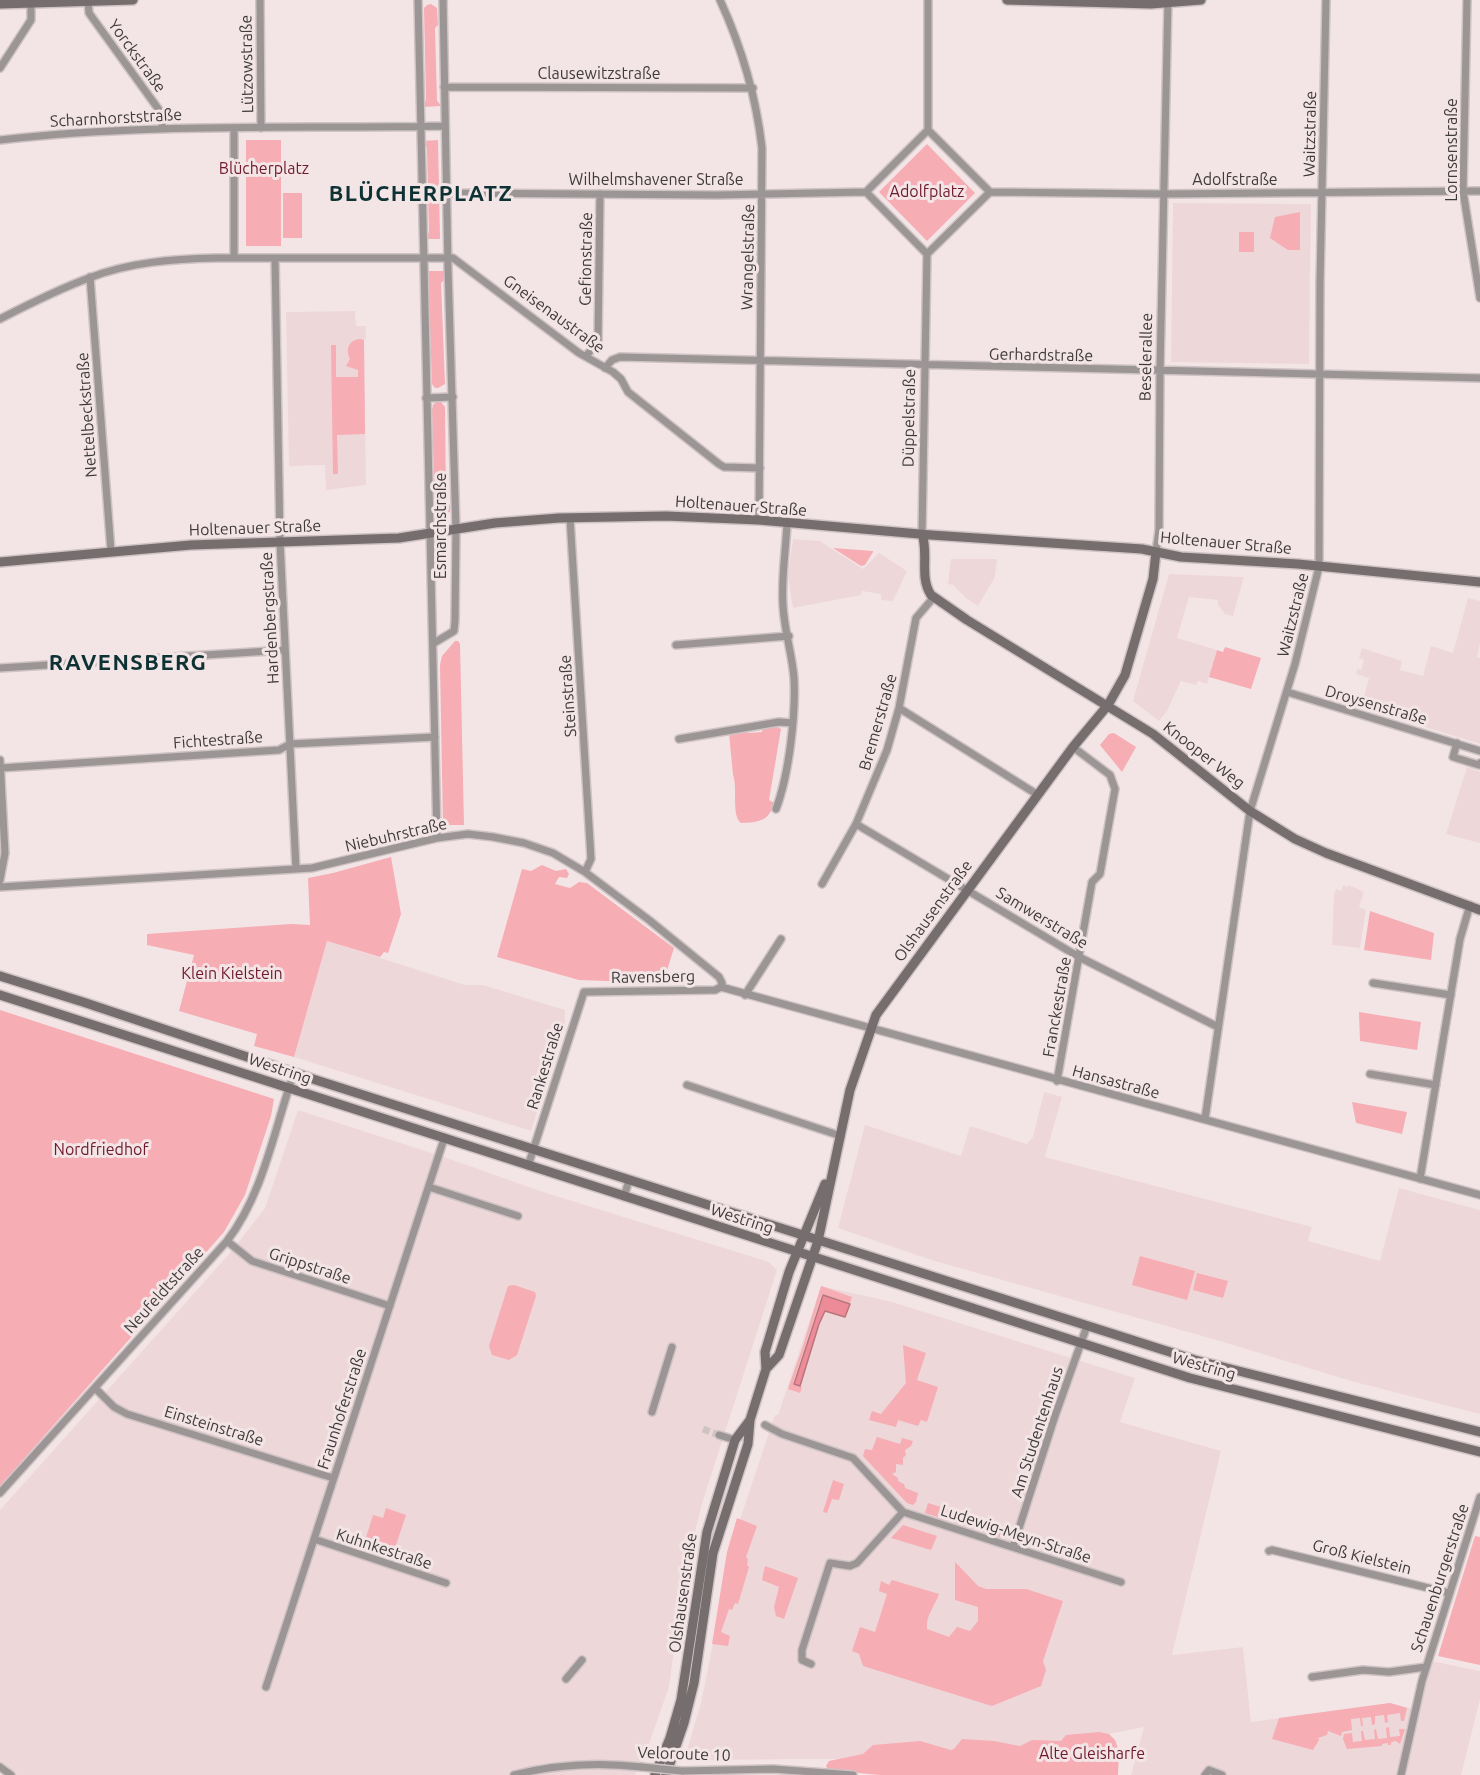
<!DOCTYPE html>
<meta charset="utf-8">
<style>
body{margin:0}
canvas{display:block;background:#f3e5e6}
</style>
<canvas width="1480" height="1775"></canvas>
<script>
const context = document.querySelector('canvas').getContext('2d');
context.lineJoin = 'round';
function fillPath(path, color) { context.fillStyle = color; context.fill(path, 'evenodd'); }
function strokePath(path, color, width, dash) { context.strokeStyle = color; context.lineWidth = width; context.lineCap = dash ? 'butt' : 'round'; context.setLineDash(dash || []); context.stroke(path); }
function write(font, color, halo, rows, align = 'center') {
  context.font = font + ' Ubuntu,sans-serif'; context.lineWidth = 6; context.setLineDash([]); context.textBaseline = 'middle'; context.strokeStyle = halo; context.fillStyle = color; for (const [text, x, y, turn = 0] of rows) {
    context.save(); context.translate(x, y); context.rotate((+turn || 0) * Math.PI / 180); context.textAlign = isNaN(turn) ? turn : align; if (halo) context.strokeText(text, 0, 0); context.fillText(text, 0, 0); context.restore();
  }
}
fillPath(new Path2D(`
 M1173,203l138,1 -2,160 -138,-2z
 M355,311l1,15h10v12l-2,2 2,145 -40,5 -1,-25 -36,1 -3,-154z
 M793,539l27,2 43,28 16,-16 28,18 -14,30 -12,-1v-6l-19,-3 -1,4 -68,13 -5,-32z
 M951,559h46l-2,18 -17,29 -12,-8 -13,-13 -5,-1z
 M1169,574l75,3 -11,39 -8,-2 -7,-9v-5l-29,-3 -12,41 40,12 -10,34 -9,-3 -2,4 -15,-4 -14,30 -8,10 -26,-20z
 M1468,598l12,3v42l-3,14 3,1v86l-119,-37 8,-29 -13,-4 1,-5 4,1 3,-10 -5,-2 3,-10 40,13 -2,9 23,6 8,-30 22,7z
 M1467,767l13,5v71l-34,-9z
 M1343,885l4,2 2,-2 15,7 -5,15 7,3 -6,38 -28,-3 2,-50 2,-6 5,2z
 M327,941l138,44h18l82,25v13l-34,108 -237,-74z
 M1044,1092l18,5 -17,60 267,70 -4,14 72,20 19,-73 81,22v204l-129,-33 -131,-40 -289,-81 -93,-32 27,-103 96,31 9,-30 57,18 6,-7z
 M298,1110l149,48 93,33 229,71 8,8 -76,237 -18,76 -14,104 -26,74 -8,14h-618l-17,-12v-253l230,-257 35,-45z
 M821,1286l71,16 243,76 -15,44 101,29 -49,204 71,-8 8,75 139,-19 28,7 13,-49 49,10v28l-19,76h-330l13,-48 -96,19 -94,12 -270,2 17,-57 34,-169 40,-119h3z`), '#eed7d9');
fillPath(new Path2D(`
 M431,4l6,4 1,17 -3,3 2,73 5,5 -20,1 4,-7 -2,-92 3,-3z
 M246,140h35v106h-35z
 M438,140l2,99h-15v-4l4,-2 -2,-85 -4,-7z
 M927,144l48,49 -48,48 -48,-49z
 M283,193h19v45h-19z
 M1300,212v38h-12l-18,-12 5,-21z
 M1239,232h15v20h-15z
 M428,271h16v9l-3,3 4,101 -7,4h-3l-3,-4z
 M360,339l4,1 1,94 -28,1 1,39h-5l-2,-129h5v32h22v-7l-12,-4 4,-7c-5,-10 -1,-19 10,-20z
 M436,402h5l4,5 1,96 4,2v7l-13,4 -2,-3 -3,-103 1,-5z
 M833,548l40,3v1l-8,13 -4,1z
 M455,641h3l2,3 4,181h-21l-3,-160 2,-9z
 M1225,647l36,11 -10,31 -42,-12 8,-27 6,2z
 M776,726l5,3 -12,71 5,3c-5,19 -16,19 -33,20 -10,-8 -3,-35 -8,-48l-4,-42 18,-2 1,2 14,-1 1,-5z
 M1114,733l22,14 -14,25 -22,-27 9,-11z
 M391,857l10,57 -13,39 -4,-1 -4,5 -53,-16 -33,116 -40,-11 3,-12 -78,-23 15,-56 -47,-10v-11l144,-10 19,1 -2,-47 25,-5z
 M542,865l14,6 10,-2 3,5 -2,4 -8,-1 -4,7 15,4 9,-6 8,1 87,65 -11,35 -84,-3 -82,-23 25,-88 9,2z
 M1370,911l64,22 -3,27 -67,-10z
 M0,1010l274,89 -3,17 -26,79 -21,37 -224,254z
 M1359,1012l62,10 -4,28 -57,-9z
 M1352,1102l55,10 -5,22 -46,-11z
 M1140,1256l55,15 -8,29 -55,-15z
 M1197,1273l31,8 -5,17 -30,-8z
 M514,1285l21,7 1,4 -19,59 -8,5 -17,-5 -3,-9 19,-60z
 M821,1286l31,11 -2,6 -28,-9 -29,89 9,4 -2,6 -12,-4 15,-43z
 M903,1345l23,8 -9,27 21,7 -11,35 -6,-2 -3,6 -20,-6 -2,7 -27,-7 3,-9 9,3 25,-31z
 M877,1437l23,7 2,-6 11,3 -2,5 -6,4 1,5 -3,3v7l-7,-1v8l-4,2 6,4v3l6,3 1,4 13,5 -2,9 -3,3 -6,-2 -44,-47 2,-7 7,1z
 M833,1480l11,4 -5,16 -7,-1 -5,14 -4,-1z
 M928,1503l81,26 -3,10 -81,-26z
 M386,1508l20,7 -13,39 -29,-10 9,-29 10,3z
 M737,1518l20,8 -11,31 2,2 -1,6 2,2 -11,37 -3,-1 -3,7 -3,-1 -8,23 9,4 -2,10 -16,-2 15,-92z
 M903,1525l34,11 -6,14 -40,-12z
 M1475,1536l5,1v128l-42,-9z
 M955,1562l23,24 8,3h40l37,12 -20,60 3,9 -5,16 -49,20 -129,-40 -4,-12 -7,-3 8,-24 15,5 12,-38 -8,-3 2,-10 8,4 3,-5 47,14c-5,14 -13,20 -12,35l22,8 8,-10 13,4 8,-10v-14l-23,-7z
 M765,1566l33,12 -14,41 -8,-3 -2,-9 5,-20 -17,-7z
 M1390,1703l17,5 -3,13h-3l-1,-8 -13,2 1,7 -3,1 -1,-8 -9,1v8l-3,1 -1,-8 -9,1 1,8h-2l-1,-8 -9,1 1,11 -10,2 -1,4 -13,-5 -1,4 -9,3 1,2 -6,10 -41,-11 7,-21z
 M1389,1727l1,10 10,-1 -1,-7h6l-5,15 -4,-3 -5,1v3h-3v-2l-6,1v2l-35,3 -4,-10 1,-5 8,-1 1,9 9,-1 -1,-10h2l2,9 10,-1 -1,-9 2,-1 2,10 9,-1 -1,-10z
 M1099,1732l10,2 6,6 4,11 -1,24h-238l-52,-5 -2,-4 3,-5 34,-7 10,-9 47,-4 31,9 3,-1 8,-10 32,2 26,5 12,-6 29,1 5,-6z`), '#f6adb4');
const water = new Path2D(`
 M823,1295l27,9 -5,13 -20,-6 -6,13 -19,62 -6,-2z`);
fillPath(water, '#ed8c98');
strokePath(water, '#b9747c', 1.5);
strokePath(new Path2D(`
 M703,1429l16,6`), '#cfc3c4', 7, [7, 3.5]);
const street = new Path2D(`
 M260,0l1,128
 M418,0l19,838
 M720,0c22,48 36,96 42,148l-3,372
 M1467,0l-4,191 17,107
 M88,1l1,12 73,101v14
 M0,68l31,-48v-17
 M444,87l309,1
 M234,128v130
 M928,130l62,62 -63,62 -61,-62z
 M928,130v-130
 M0,140c148,-17 296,-11 445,-14
 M990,192l173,2 317,-3
 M446,193l271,2 149,-3
 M275,258l5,284 16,327
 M90,277l21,274
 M0,319c29,-15 59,-30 89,-41 40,-16 85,-19 128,-20h236l126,95 34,19 8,7 7,13 91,72 5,3 36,1
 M586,356l12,-14 2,-148
 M605,368l7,-8 8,-3 860,21
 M426,398l27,-1
 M570,518l21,341 -6,13
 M922,534l5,-280
 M1156,552l3,-22 1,-159 8,-371
 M434,643l20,-12 1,-10 1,-92 -8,-261 -5,-268
 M676,645l113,-9
 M0,668l285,-18
 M1287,692l193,59
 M899,708l139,87
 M679,739l100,-17 13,1
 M1457,743l-4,14 26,8 1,-2
 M0,760l5,93 -5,27
 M1,768l278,-18 11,-6 145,-7
 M776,809c13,-34 20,-95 18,-131 -2,-25 -10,-48 -11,-73 -2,-26 3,-55 4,-82
 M856,824l223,133 139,70
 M822,884l34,-60 31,-74 12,-42 17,-90 18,-21
 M0,887l312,-19 125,-30 31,-4 25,3 31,6 29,10 32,19 64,48 70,57 3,6 -1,4
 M1373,983l78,12
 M721,987l759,208
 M745,995l36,-56
 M1370,1074l66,11
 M1057,1081l35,-199 8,-8 15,-85 -5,-14 -37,-28
 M687,1085l154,51
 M1205,1119l45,-308 45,-147 24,-97 1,-283 6,-284
 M528,1166l56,-174 131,-2 6,-3
 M1420,1179l40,-240 10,-34
 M429,1187l89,29
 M624,1197l5,-17
 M227,1241l25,20 138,45
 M95,1388l19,19 13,7 206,64
 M652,1412l20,-65
 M765,1425l17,9 71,24 50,54
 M719,1435l16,5
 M0,1493l227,-252c37,-48 47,-112 67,-168
 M903,1512l218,70
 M314,1539l132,44
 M1013,1547l42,-131 32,-90
 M1269,1551l3,-1 177,43
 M811,1664l-9,-4v-10l28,-87 20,3 7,-3 46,-51
 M1312,1677l51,-7 26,2 37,-5
 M566,1679l16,-19
 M266,1687l178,-548
 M0,1767l11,8
 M682,1771l91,-2 80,6
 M514,1775c42,-11 85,-13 128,-8
 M1205,1775l4,-5 13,5
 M1401,1775l21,-94 58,-184`);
const secondary = new Path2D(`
 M1007,0l144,4 50,-4
 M0,4l133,-4
 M922,534c7,20 -3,43 9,61l36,25 186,114 97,77 45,28 31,14 154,57
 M0,562l191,-17 208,-7 96,-15 64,-5 107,-2 93,4 172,15 211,14 39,8 117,7 182,18
 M0,976l83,26 233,78 879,280 285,72
 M0,995l1190,383 290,74
 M766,1369l13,-14 39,-114 32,-151 26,-75 197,-268 35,-42 17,-30 28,-96 3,-27
 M655,1775l15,-37 11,-38 26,-168 28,-92 15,-20
 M666,1775l18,-52 10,-40 19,-130 35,-109 2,-24 16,-51 -1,-17 24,-80 36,-88`);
strokePath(street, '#cfc3c4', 10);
strokePath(secondary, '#cfc3c4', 12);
strokePath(street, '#9b9595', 7);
strokePath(secondary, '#766d6e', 9);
const streetBridge = new Path2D(`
 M642,1767l40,4`);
strokePath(streetBridge, '#cfc3c4', 10, []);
strokePath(streetBridge, '#9b9595', 7);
write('16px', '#403b3b', '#f3e5e6', [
 ["Yorckstraße",137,56,54],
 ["Lützowstraße",247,64,-91],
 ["Clausewitzstraße",599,74],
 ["Scharnhorststraße",116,118,-3],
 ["Waitzstraße",1310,134,-89],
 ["Lornsenstraße",1452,150,-90],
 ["Wilhelmshavener Straße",656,180],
 ["Adolfstraße",1235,180],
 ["Wrangelstraße",748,257,-89],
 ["Gefionstraße",586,259,-89],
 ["Gneisenaustraße",554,314,36],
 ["Gerhardstraße",1041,355,1],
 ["Beselerallee",1146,357,-89],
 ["Nettelbeckstraße",87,415,-94],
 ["Düppelstraße",909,418,-89],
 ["Holtenauer Straße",741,506,4],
 ["Esmarchstraße",441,526,-90],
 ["Holtenauer Straße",255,528,-2],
 ["Holtenauer Straße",1226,543,5],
 ["Waitzstraße",1293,615,-76],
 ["Hardenbergstraße",270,618,-93],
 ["Steinstraße",568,696,-94],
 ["Droysenstraße",1376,705,16],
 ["Bremerstraße",878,722,-74],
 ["Fichtestraße",218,740,-4],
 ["Knooper Weg",1204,755,38],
 ["Niebuhrstraße",396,835,-13],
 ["Olshausenstraße",933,911,-54],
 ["Samwerstraße",1042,918,31],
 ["Ravensberg",653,977,-1],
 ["Franckestraße",1057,1007,-80],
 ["Rankestraße",545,1066,-73],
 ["Westring",280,1069,19],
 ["Hansastraße",1116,1082,15],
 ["Westring",742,1219,18],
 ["Grippstraße",310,1266,18],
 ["Neufeldtstraße",164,1290,-48],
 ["Westring",1204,1366,16],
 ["Fraunhoferstraße",342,1409,-72],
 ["Einsteinstraße",214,1426,17],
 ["Am Studentenhaus",1037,1432,-72],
 ["Ludewig-Meyn-Straße",1016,1534,18],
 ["Kuhnkestraße",384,1549,18],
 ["Groß Kielstein",1362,1557,14],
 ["Schauenburgerstraße",1440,1578,-72],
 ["Olshausenstraße",683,1593,-82],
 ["Veloroute 10",684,1754,2]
]);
write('16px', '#6e192c', '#f3e5e6', [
 ["Blücherplatz",264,169],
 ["Adolfplatz",927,192],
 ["Klein Kielstein",232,974],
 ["Nordfriedhof",101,1150],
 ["Alte Gleisharfe",1092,1754]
]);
context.letterSpacing = '1.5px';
write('bold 22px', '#0e3234', '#f3e5e6', [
 ["BLÜCHERPLATZ",421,194],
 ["RAVENSBERG",128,663]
]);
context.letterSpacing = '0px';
</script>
